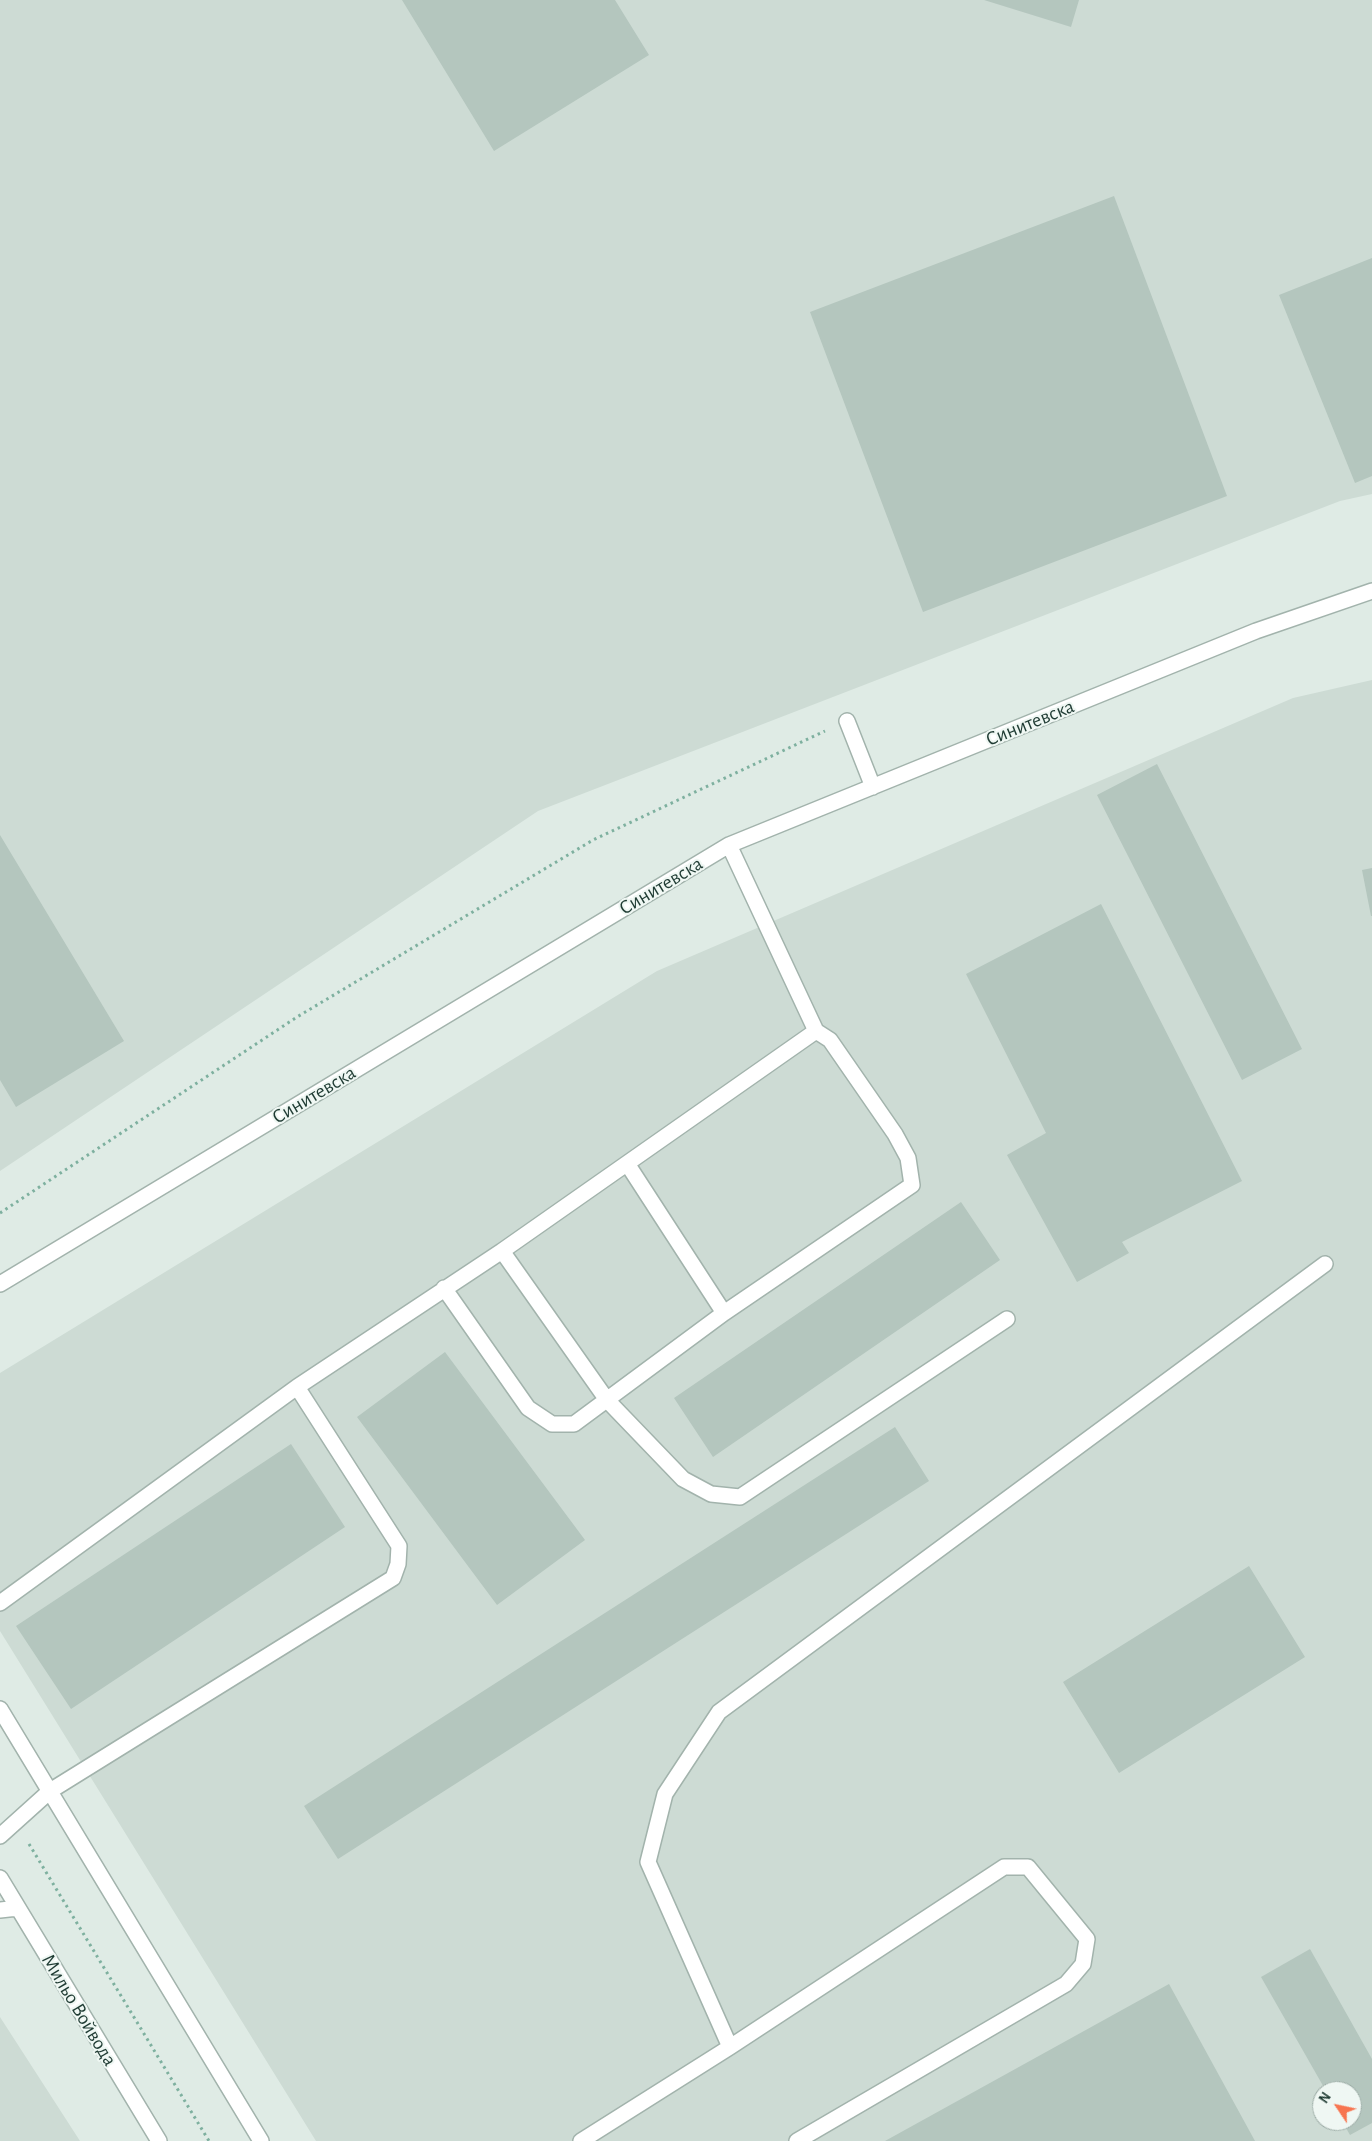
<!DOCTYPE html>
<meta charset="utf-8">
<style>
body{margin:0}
#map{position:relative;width:1372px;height:2141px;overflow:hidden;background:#dfebe5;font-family:"Alegreya Sans",sans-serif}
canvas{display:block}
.north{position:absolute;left:1312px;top:2081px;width:50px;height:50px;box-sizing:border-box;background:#eff7f3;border:1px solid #9caca6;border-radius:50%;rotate:304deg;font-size:14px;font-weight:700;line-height:20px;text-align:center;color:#1f3b33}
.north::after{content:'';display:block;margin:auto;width:18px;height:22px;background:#f77550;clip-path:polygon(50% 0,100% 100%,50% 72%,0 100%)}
</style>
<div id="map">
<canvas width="1372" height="2141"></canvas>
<div class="north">N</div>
</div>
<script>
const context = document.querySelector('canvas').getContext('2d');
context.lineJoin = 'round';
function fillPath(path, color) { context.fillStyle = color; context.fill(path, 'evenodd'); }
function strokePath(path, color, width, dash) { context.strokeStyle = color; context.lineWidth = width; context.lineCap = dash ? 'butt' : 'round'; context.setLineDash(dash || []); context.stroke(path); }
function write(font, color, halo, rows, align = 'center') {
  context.font = font + ' "Alegreya Sans",sans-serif'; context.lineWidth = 4; context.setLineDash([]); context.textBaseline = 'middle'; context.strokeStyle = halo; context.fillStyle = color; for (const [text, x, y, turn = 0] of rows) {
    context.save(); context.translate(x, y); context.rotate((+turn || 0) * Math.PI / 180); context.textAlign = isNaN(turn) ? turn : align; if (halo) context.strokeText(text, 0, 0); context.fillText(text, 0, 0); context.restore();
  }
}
fillPath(new Path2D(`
 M0,0h1372v494l-32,7 -802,310 -538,360z
 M1372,680v1461h-1056l-316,-510v-258l657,-402 636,-273zM1322,2091h30v30h-30z
 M0,2017l80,124h-80z`), '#cddbd4');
fillPath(new Path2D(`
 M402,0h213l34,55 -155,96z
 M984,0h95l-8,27z
 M1114,196l113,300 -304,116 -113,-300z
 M1372,258v218l-17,7 -76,-188z
 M1157,764l145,285 -60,31 -145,-285z
 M0,835l124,206 -108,66 -16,-27z
 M1372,868v48h-1l-9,-46z
 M1101,904l141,277 -120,61 7,11 -52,29 -70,-127 39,-22 -80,-159z
 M961,1202l39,58 -287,197 -39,-59z
 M445,1352l140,188 -88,65 -140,-188z
 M895,1427l34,54 -591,378 -34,-53z
 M291,1444l54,83 -274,182 -55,-83z
 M1249,1566l56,91 -186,116 -56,-91z
 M1310,1949l62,110v64l-22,12 -8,-14h10v-30h-26l-65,-114z
 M1169,1984l86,157h-370z`), '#b4c6be');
const minor = new Path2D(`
 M847,721l26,66
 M502,1251l105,149 76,79 28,15 29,3 267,-178
 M0,1284l729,-439 527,-214 116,-40
 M444,1288l84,120 24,16h22l150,-111 -96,-148
 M724,1313l188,-128 -4,-27 -13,-24 -65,-94 -14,-9 -87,-186
 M0,1603l297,-216 205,-136 314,-220
 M0,1709l261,432
 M0,1836l50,-45 343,-213 5,-14 1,-18 -102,-159
 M0,1878l159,263
 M0,1910l18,-2
 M730,2047l-82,-185 17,-68 54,-82 606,-448
 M581,2141l149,-94 274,-180h24l59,72 -4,25 -17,20 -269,157`);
strokePath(minor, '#a2b3ac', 18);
strokePath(new Path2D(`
 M0,1213l297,-196 296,-177 232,-109
 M29,1844l180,297`), '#7eb09f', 3, [2.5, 4]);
strokePath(minor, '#fff', 15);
write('20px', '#1f3b33', '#eff7f3', [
 ["Синитевска",1030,723,-22],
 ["Синитевска",661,886,-31],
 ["Синитевска",314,1095,-31],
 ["Мильо Войвода",79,2010,59]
]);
</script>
